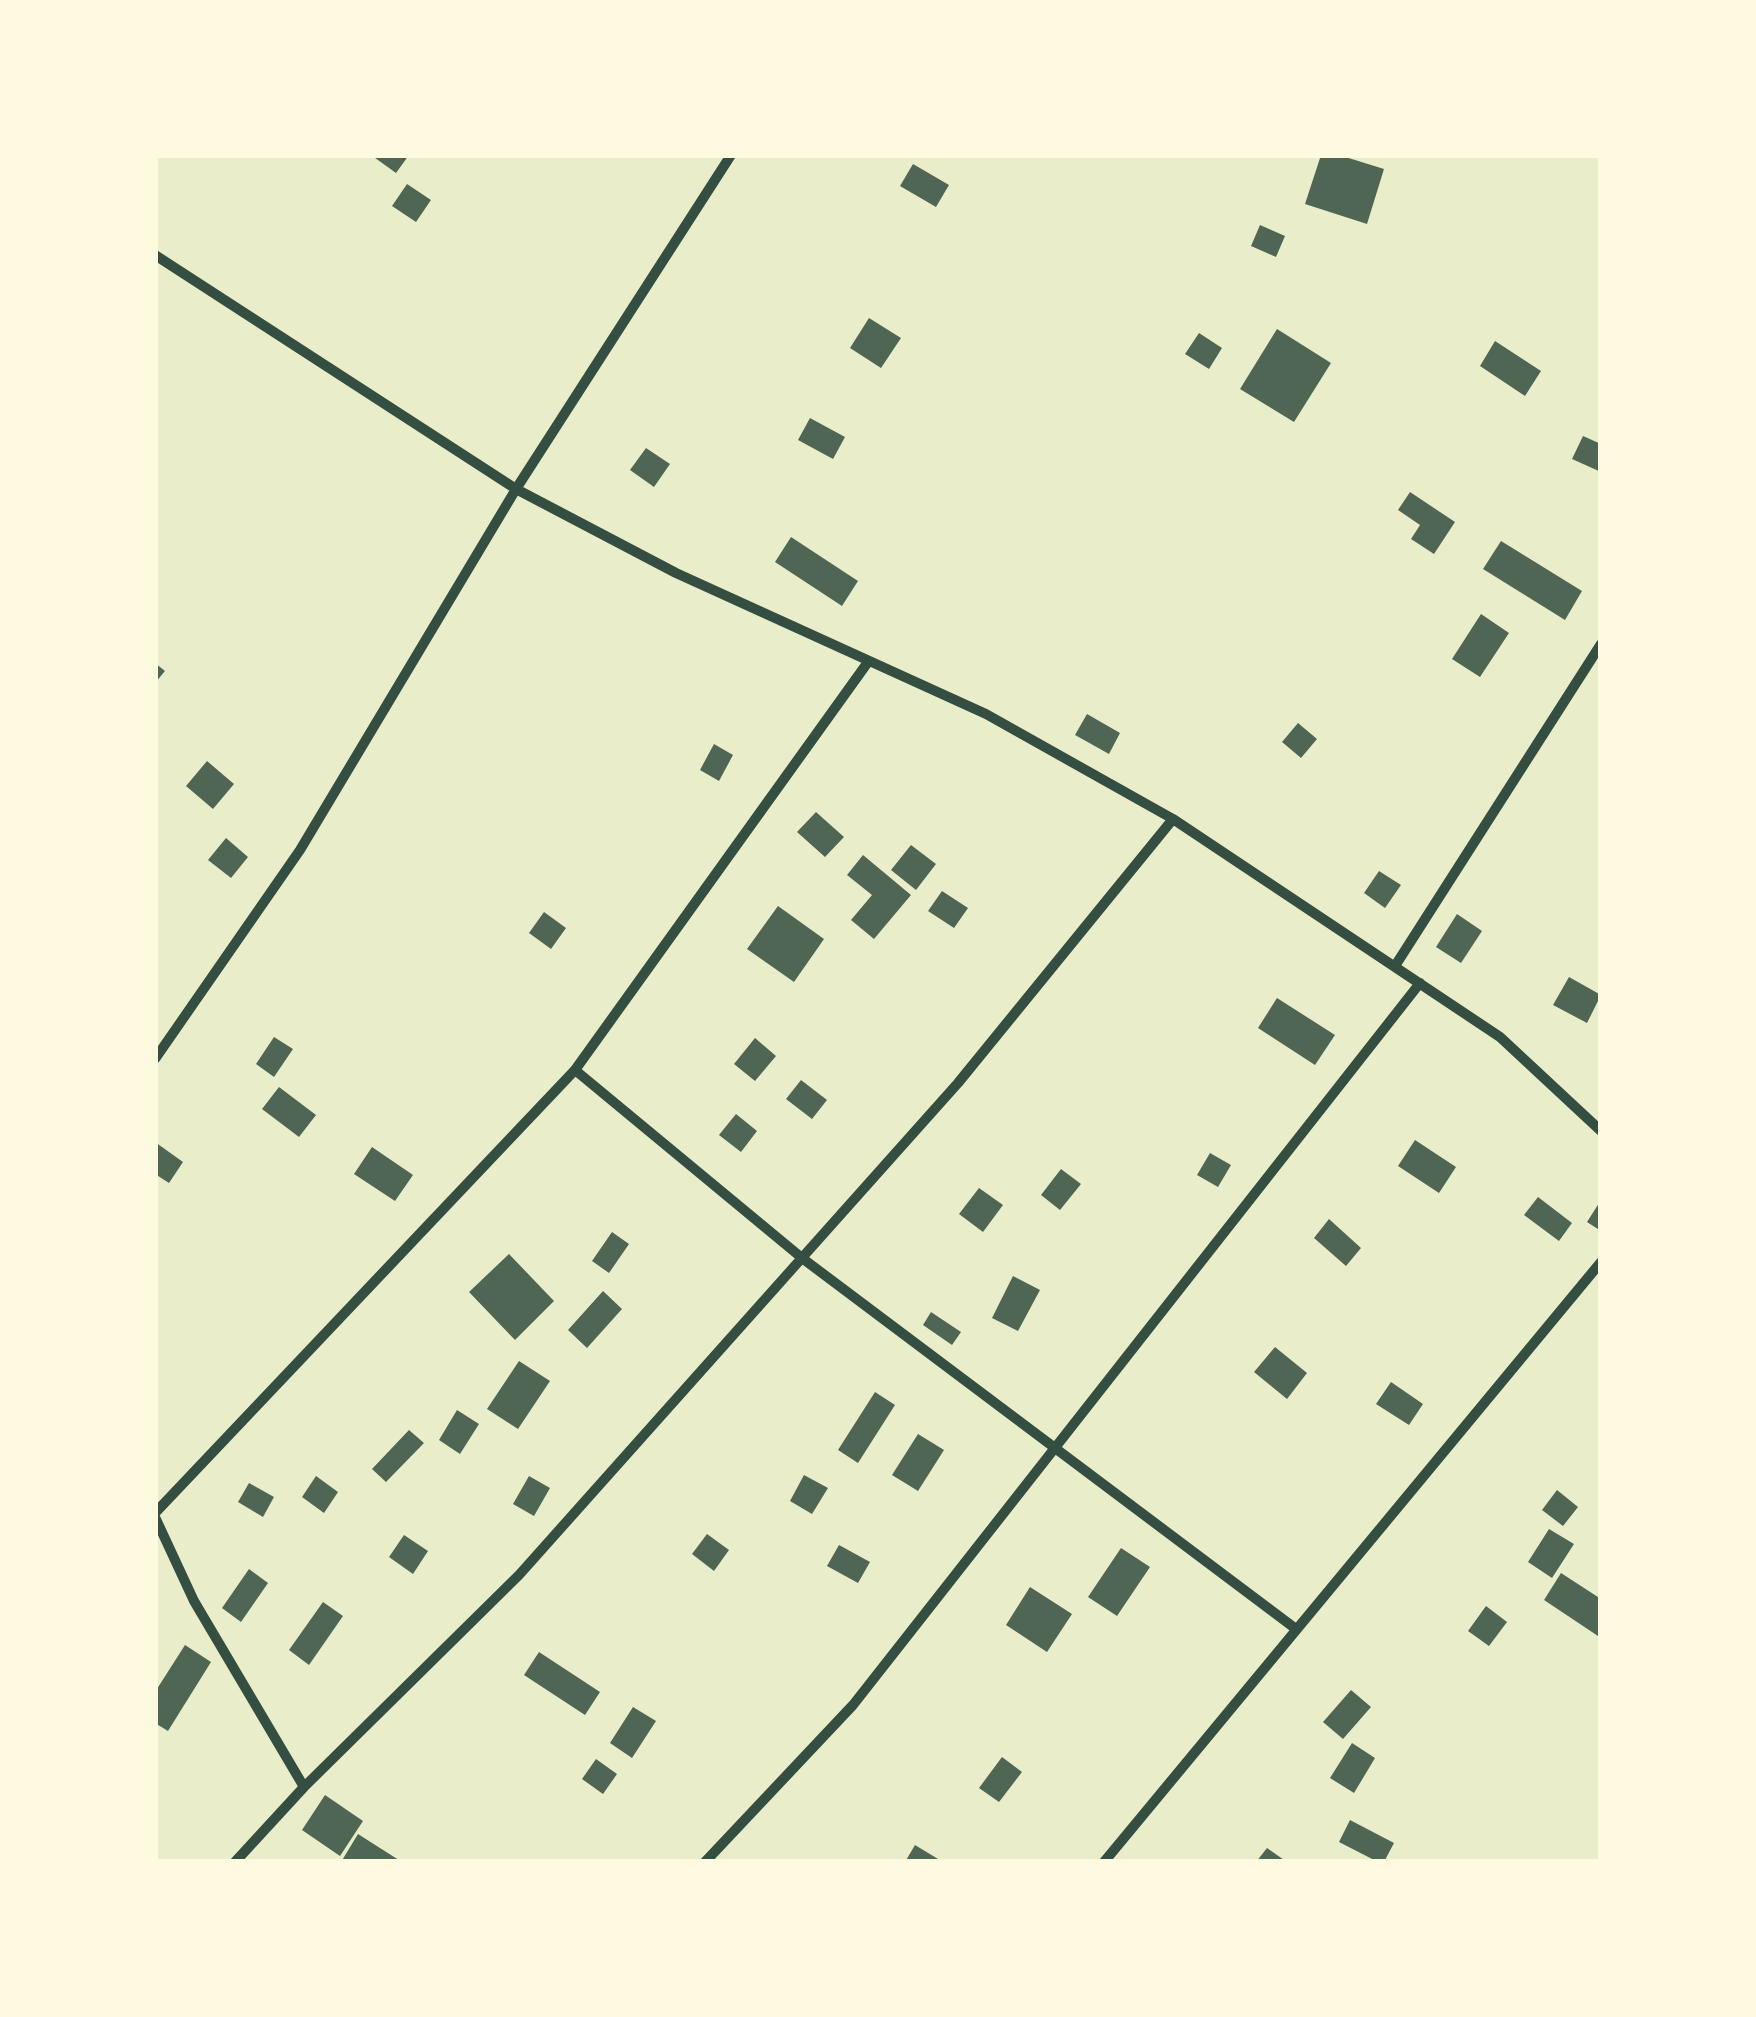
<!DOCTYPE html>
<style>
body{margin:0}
#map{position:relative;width:1756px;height:2017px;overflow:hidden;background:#e9edc9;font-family:Commissioner,sans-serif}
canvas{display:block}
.frame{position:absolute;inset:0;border:158px solid #fefae0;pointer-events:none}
</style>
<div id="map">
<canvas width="1756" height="2017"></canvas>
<div class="frame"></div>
</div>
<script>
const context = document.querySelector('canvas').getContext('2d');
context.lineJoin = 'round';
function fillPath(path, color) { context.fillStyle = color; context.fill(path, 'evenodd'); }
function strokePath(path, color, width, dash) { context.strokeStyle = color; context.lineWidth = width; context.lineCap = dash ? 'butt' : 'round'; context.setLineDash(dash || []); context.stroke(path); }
fillPath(new Path2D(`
 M371,155h38l-13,18z
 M1321,155h18l45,14 -17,55 -62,-20z
 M913,164l36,21 -13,22 -36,-21z
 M407,184l24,16 -15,22 -24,-16z
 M1260,225l25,11 -9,21 -25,-11z
 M869,318l32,20 -20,30 -31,-20z
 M1277,329l54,34 -37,59 -54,-33z
 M1199,333l23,15 -13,21 -24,-15z
 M1495,341l46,30 -16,25 -45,-30z
 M810,418l35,19 -12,22 -35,-19z
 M1583,436l18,8v28l-29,-13z
 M646,448l24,16 -16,23 -24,-17z
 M1410,492l45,30 -21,32 -23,-15 9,-14 -22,-15z
 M791,537l67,44 -16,25 -67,-44z
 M1501,541l81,50 -17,29 -82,-51z
 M1481,614l28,19 -29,44 -28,-18z
 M155,663l10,8 -10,12z
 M1087,714l33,19 -11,21 -34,-19z
 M1298,723l19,16 -16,19 -19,-16z
 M714,744l19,11 -14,26 -19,-11z
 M207,761l27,23 -21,25 -27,-23z
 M816,812l28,25 -19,20 -28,-25z
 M226,838l22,19 -17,21 -23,-18z
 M911,845l25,19 -20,26 -25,-20z
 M863,855l48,40 -37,44 -23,-19 21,-25 -25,-20z
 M1379,871l22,14 -16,23 -21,-15z
 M942,891l26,17 -14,20 -26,-17z
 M778,906l46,33 -30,43 -47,-33z
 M544,912l22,16 -15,21 -22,-16z
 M1457,914l25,17 -21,32 -25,-16z
 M1569,977l32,18 -14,28 -34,-18z
 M1277,998l58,37 -20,30 -57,-37z
 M274,1037l19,12 -19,28 -18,-13z
 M755,1038l21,18 -21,25 -21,-17z
 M801,1080l26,20 -15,19 -26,-20z
 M279,1087l37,28 -17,22 -37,-28z
 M736,1114l21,17 -16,21 -22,-17z
 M1415,1140l41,27 -17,26 -41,-27z
 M155,1142l28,20 -14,21 -14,-9z
 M372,1147l41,28 -18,26 -41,-27z
 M1210,1153l21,12 -13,22 -21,-12z
 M1061,1169l20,15 -21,26 -19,-15z
 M979,1188l24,17 -20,27 -24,-18z
 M1538,1197l34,26 -13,18 -35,-26z
 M1601,1200v31l-14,-9z
 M1329,1219l32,29 -15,18 -32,-28z
 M612,1232l17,12 -20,29 -17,-12z
 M509,1254l45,47 -39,39 -46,-48z
 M1013,1276l27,14 -22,41 -26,-13z
 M603,1291l19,18 -35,39 -19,-18z
 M931,1312l30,20 -9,13 -29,-20z
 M1275,1347l32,26 -20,26 -33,-27z
 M519,1361l31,20 -32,48 -31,-20z
 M1391,1382l32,22 -14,21 -33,-21z
 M875,1392l20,13 -37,58 -20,-13z
 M457,1410l22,14 -19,30 -21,-14z
 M409,1430l15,13 -38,39 -14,-13z
 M918,1434l26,16 -26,41 -26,-16z
 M804,1475l24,13 -16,26 -22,-13z
 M316,1476l22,16 -14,21 -22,-16z
 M529,1476l21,12 -16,28 -21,-12z
 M249,1483l25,14 -11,20 -25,-15z
 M1557,1490l21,17 -15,19 -21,-16z
 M1549,1529l25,15 -22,34 -24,-16z
 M707,1534l22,16 -15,21 -22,-17z
 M404,1535l24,16 -15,23 -24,-17z
 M839,1545l31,17 -12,21 -31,-17z
 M1121,1548l29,19 -33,49 -29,-19z
 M249,1569l19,14 -27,39 -19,-14z
 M1561,1573l40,26v39l-57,-38z
 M1030,1587l42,27 -25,38 -41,-27z
 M323,1602l20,14 -34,49 -20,-15z
 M1486,1606l21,16 -18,24 -21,-15z
 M185,1645l26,17 -43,69 -13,-8v-31z
 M539,1652l61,40 -15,23 -61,-40z
 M1351,1690l20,17 -28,32 -20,-17z
 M633,1707l23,14 -24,37 -22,-15z
 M1352,1743l23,15 -21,35 -24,-15z
 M1002,1757l20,15 -23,30 -20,-14z
 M596,1759l21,15 -14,20 -21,-15z
 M325,1795l38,26 -23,35 -38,-26z
 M1350,1820l44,23 -10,19h-6l-39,-20z
 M358,1834l44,28h-61z
 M915,1845l28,17h-38z
 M1267,1848l20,14h-31z`), '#4f6655');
strokePath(new Path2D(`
 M155,255l361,234 160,84 310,141 187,105 327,218 101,94
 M1395,966l206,-322
 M155,1059l145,-209 216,-361 215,-334
 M575,1070l227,188 494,371
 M155,1513l420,-443 293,-408
 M155,1517l39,84 110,186
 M235,1862l69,-75 215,-212 439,-492 215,-264
 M705,1862l148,-157 567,-722
 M1104,1862l497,-600`), '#344e41', 10);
</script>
